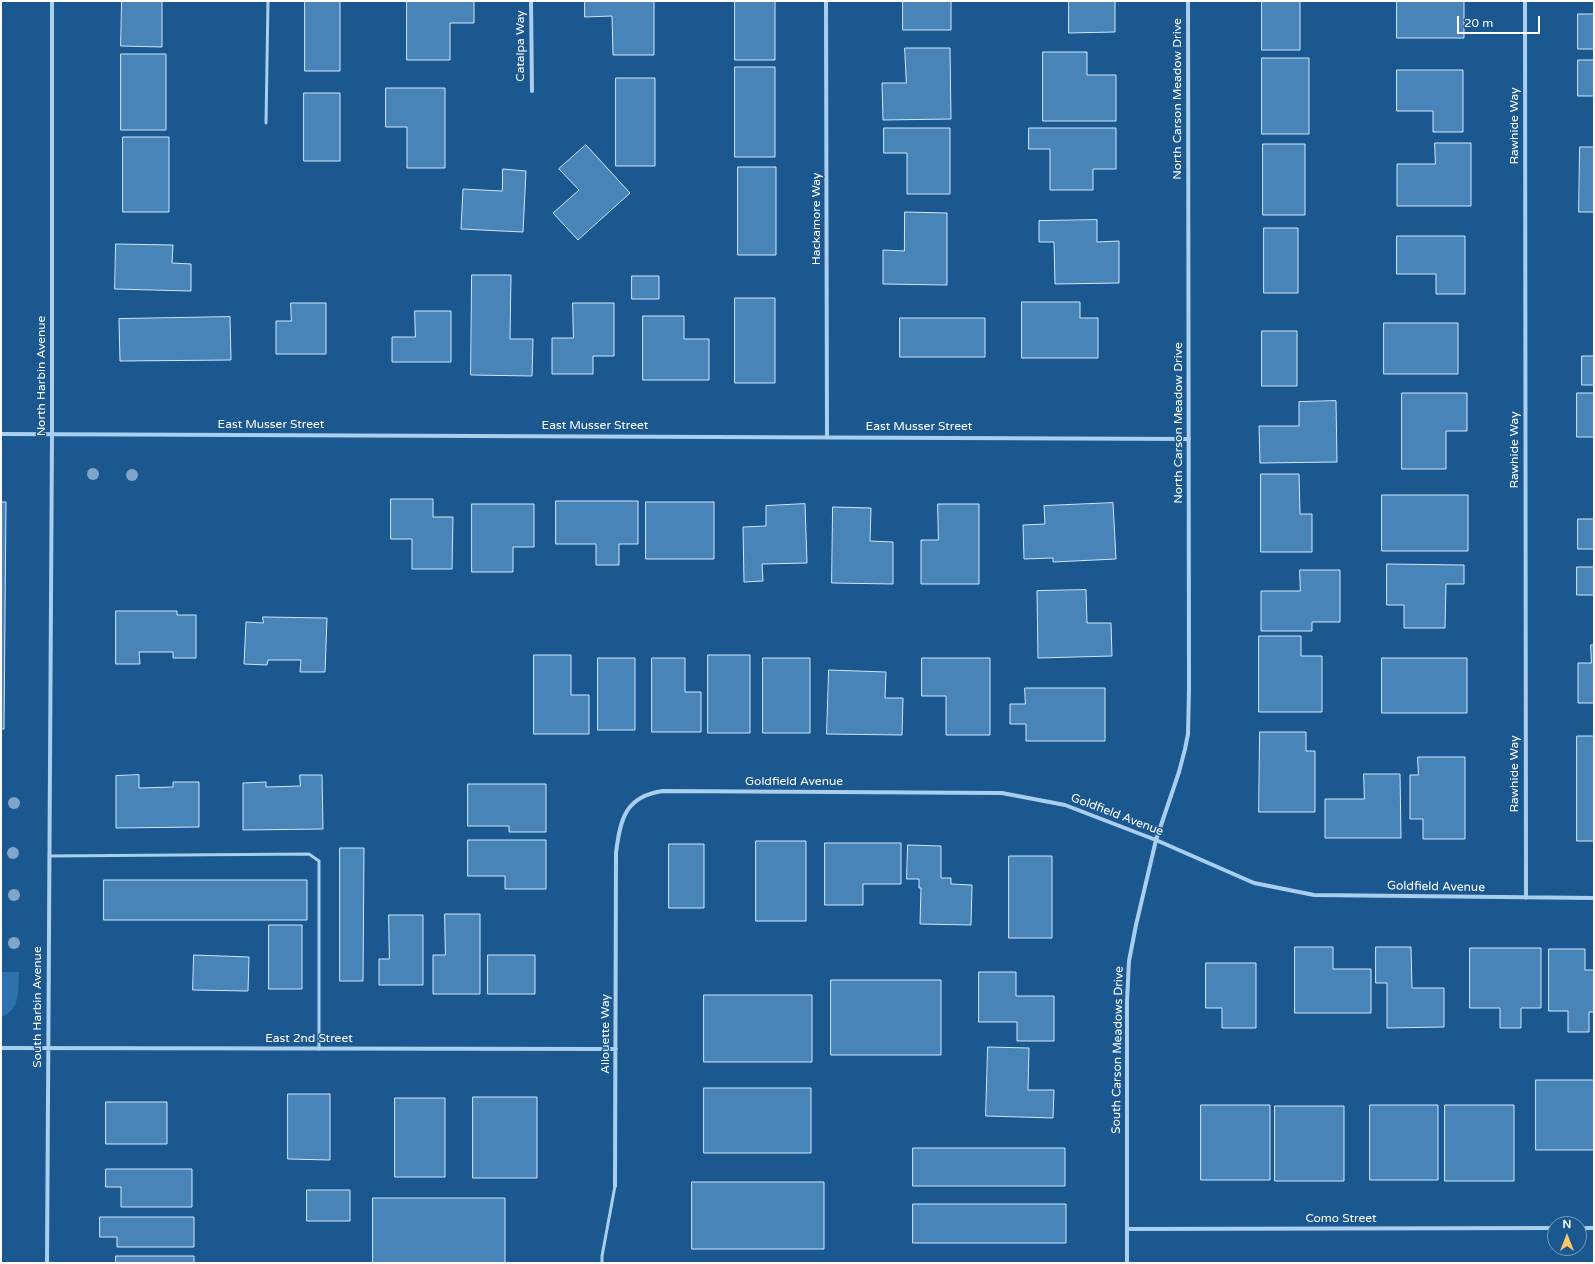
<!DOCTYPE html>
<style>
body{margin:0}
#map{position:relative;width:1595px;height:1264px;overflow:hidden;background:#1b588f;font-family:"Varela Round",sans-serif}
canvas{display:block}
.frame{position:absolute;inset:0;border:2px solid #fff;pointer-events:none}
.north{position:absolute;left:1547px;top:1216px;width:40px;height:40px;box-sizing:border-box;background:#1b588f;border:1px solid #769bbc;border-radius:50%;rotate:0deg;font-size:11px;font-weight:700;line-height:16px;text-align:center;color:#fff}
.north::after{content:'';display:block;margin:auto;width:14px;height:18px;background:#ffc667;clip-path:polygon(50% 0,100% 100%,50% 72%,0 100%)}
.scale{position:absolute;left:1457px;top:16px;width:83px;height:18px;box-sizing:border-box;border:2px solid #fff;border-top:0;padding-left:5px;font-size:12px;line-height:14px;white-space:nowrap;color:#fff;-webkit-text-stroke:3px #1b588f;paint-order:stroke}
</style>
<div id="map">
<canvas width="1595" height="1264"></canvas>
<div class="frame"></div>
<div class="north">N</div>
<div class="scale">20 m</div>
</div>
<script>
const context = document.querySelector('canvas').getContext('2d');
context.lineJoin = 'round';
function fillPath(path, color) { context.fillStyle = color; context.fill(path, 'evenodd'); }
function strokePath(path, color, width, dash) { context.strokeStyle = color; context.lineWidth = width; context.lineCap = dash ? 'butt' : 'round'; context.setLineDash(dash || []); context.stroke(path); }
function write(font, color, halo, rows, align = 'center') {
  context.font = font + ' "Varela Round",sans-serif'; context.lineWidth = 3; context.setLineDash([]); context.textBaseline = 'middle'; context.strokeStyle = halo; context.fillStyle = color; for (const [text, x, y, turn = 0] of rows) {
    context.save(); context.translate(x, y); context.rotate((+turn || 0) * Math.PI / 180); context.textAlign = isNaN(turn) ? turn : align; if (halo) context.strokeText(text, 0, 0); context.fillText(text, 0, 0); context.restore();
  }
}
fillPath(new Path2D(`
 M1,972h18c-1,18 2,38 -18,45z`), '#2e72ad');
const building = new Path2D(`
 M122,1h40v46l-41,-1z
 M305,1h35v70h-35z
 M407,1h67v22h-24v37h-43z
 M585,1h69v54h-41l-1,-39 -27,1z
 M735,1h40v59h-40z
 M903,1h48v29h-48z
 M1069,1h46v31l-46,1z
 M1262,1h38v49h-38z
 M1397,1h67v37h-67z
 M1578,14h16v35h-16z
 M905,48h45l1,71 -68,1 -1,-37h24z
 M1043,52h44v23h29v46h-73z
 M121,54h45v76h-45z
 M1262,58h47v76h-47z
 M1578,60h16v36h-16z
 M735,67h40v90h-40z
 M1397,70h66v62h-30v-21h-36z
 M616,78h39v88h-39z
 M386,88h59v80h-38v-41h-21z
 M304,93h36v68h-36z
 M884,128h66v66h-43v-41h-23z
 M1029,128h87v41h-23v21h-43v-41h-21z
 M123,137h46v75h-46z
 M1435,143h36v63h-74v-42h38z
 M1263,144h42v71h-42z
 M586,145l44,48 -52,47 -25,-27 26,-23 -20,-21z
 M1580,147h14v65h-15z
 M738,167h38v88h-38z
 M503,169l23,2 -3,61 -62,-3 2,-40 39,2z
 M905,212l42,1v72l-64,-1v-34l21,1z
 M1097,220v22l22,-1v42l-64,1 -1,-42h-15v-21z
 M1264,228h34v65h-34z
 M1397,236h68v58h-29v-20h-39z
 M116,244l57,1 -1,18 19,1v27l-76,-2z
 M472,275h39l-1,64h23l-1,37 -61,-1z
 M632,276h27v23h-27z
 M735,298h40v85h-40z
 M1022,302h58v16h18v40h-76z
 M291,303h35v51h-50v-33h15z
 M573,303h41v53h-21v18h-41v-36h21z
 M415,311h36v51h-59v-25h23z
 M643,316h41v23h25v41h-66z
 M230,317l1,43 -111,1 -1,-42z
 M900,318h85v39h-85z
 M1384,323h74v51h-74z
 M1262,331h35v55h-35z
 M1582,356h12v29h-12z
 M1402,393h65v38h-21v38h-44z
 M1577,393h17v44h-17z
 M1336,401l1,61 -77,1 -1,-37h40v-24z
 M1261,474h38l1,40h12v38h-51z
 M1382,495h86v56h-86z
 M391,499h42v18h20l-1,52h-40v-30h-21z
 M556,501h82v43h-19v21h-23v-21h-40z
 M1,502h5l-2,227h-3z
 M646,502h68v57h-68z
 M1113,503l3,56 -63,3v-4l-29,1 -1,-34 22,-1 -1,-18z
 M472,504h62v43h-21v25h-41z
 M805,504l2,59 -45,1 1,17 -19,1 -1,-55 23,-1v-20z
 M938,504h41v80h-58v-44h17z
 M833,507l38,1 -1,33 23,1v42l-61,-1z
 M1578,519h16v30h-16z
 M1387,564l77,1v19h-18l-1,44h-41v-23h-17z
 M1577,567h17v28h-17z
 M1300,570h40v52h-28v9h-51v-40h39z
 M1086,590l1,33h24l1,33 -74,2 -1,-67z
 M116,611h61v4h19v43h-23v-6h-34l1,12h-24z
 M263,617l64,1 -2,54h-25l1,-12h-33l-1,5 -23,-1 2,-42 17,1z
 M1259,636h42v20h21v56h-63z
 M1591,645h3v58h-16v-40h13z
 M534,655h37v40h18v39h-55z
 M708,655h42v78h-42z
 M598,658h37v72h-37z
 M652,658h33v34h16v40h-49z
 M763,658h47v75h-47z
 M922,658h68v77h-44v-39h-24z
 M1382,658h85v55h-85z
 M829,670l57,2 -1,26h18l-1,37 -75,-1z
 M1025,688h80v53h-79v-17h-16v-20h15z
 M1260,732h46v19h9v61h-56z
 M1577,736h17v105h-17z
 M1418,757h47v82h-42v-20h-13v-44h8z
 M1364,774h36l1,64h-76v-39h39z
 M139,775v13l34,-1v-5h26v45l-83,1v-52z
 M300,775h22l1,54 -80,1v-47l23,-1v5l34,-1z
 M468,784h78v48h-37v-6h-41z
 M468,840h78v49h-41v-13h-37z
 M756,841h50v80h-50z
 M825,843h76v41h-38v21h-38z
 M669,844h35v64h-35z
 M908,845l33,1v32h10v6l21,1 -1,40 -51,-1 1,-36h-2v-9h-12z
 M340,848h24l-1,133h-23z
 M1009,856h43v82h-43z
 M104,880h203v40h-203z
 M445,914h35v80h-47v-39h12z
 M389,915h34v70h-44v-26h10z
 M269,925h33v64h-33z
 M1295,947h38v22h38v44h-76z
 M1376,947h35l1,41h32v39l-57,1v-45h-11z
 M1470,948h71v60h-20v20h-21v-20h-30z
 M1549,949h36v21h9v42h-5v20h-21v-21h-19z
 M194,955l55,2 -1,34 -55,-1z
 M488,955h47v39h-47z
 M1206,963h50v65h-34v-20h-16z
 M979,972h37v24h38v45h-37v-19h-38z
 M831,980h110v75h-110z
 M704,995h108v67h-108z
 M988,1047l41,1 -1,42h26l-1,28 -67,-2z
 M1536,1080h58v70h-58z
 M704,1088h107v65h-107z
 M288,1094h42v66l-42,-1z
 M473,1097h64v81h-64z
 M395,1098h50v79h-50z
 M106,1102h61v42h-61z
 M1201,1105h69v75h-69z
 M1370,1105h68v75h-68z
 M1445,1105h69v76h-69z
 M1275,1106h69v75h-69z
 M913,1148h152v38h-152z
 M106,1169h86v38h-71v-20h-15z
 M692,1182h132v67h-132z
 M307,1190h43v31h-43z
 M373,1198h132v65h-132z
 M913,1204h153v39h-153z
 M100,1217h94v30h-77v-10h-17z
 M116,1256h78v7h-78z`);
fillPath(building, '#4884b8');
strokePath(building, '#d0e6fa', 1);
strokePath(new Path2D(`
 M266,123l2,-122
 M49,856l260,-2 10,7v188
 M602,1263v-7l13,-70`), '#aaceee', 3);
strokePath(new Path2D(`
 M531,1l1,90
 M826,1l1,436
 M1525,1l1,897
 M1,434l1188,5
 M1,1048l615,1
 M615,1186l1,-333c4,-33 9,-57 47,-62l339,2 63,12 91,35 98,43 60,12 280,3
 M1579,1228h15
 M1127,1229l428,-1
 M47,1263l5,-829v-433
 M1127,1263v-262l2,-40 7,-36 20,-85 23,-68 6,-23 3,-15 1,-45 -1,-688`), '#aaceee', 4);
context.fillStyle = '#7fa6ca';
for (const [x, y] of [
 [93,474],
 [132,475],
 [14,803],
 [13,853],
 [14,895],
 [14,943]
]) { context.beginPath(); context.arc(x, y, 6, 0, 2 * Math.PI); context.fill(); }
write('12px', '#fff', '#1b588f', [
 ["Catalpa Way",521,46,-90],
 ["North Carson Meadow Drive",1178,99,-90],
 ["Rawhide Way",1515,126,-90],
 ["Hackamore Way",817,219,-90],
 ["North Harbin Avenue",42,376,-90],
 ["North Carson Meadow Drive",1179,423,-90],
 ["East Musser Street",271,425],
 ["East Musser Street",595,426],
 ["East Musser Street",919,427],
 ["Rawhide Way",1515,450,-90],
 ["Rawhide Way",1515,774,-90],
 ["Goldfield Avenue",794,782],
 ["Goldfield Avenue",1117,815,21],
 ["Goldfield Avenue",1436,887,1],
 ["South Harbin Avenue",38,1007,-90],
 ["Allouette Way",606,1034,-90],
 ["East 2nd Street",309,1039],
 ["South Carson Meadows Drive",1118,1050,-89],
 ["Como Street",1341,1219]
]);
</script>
